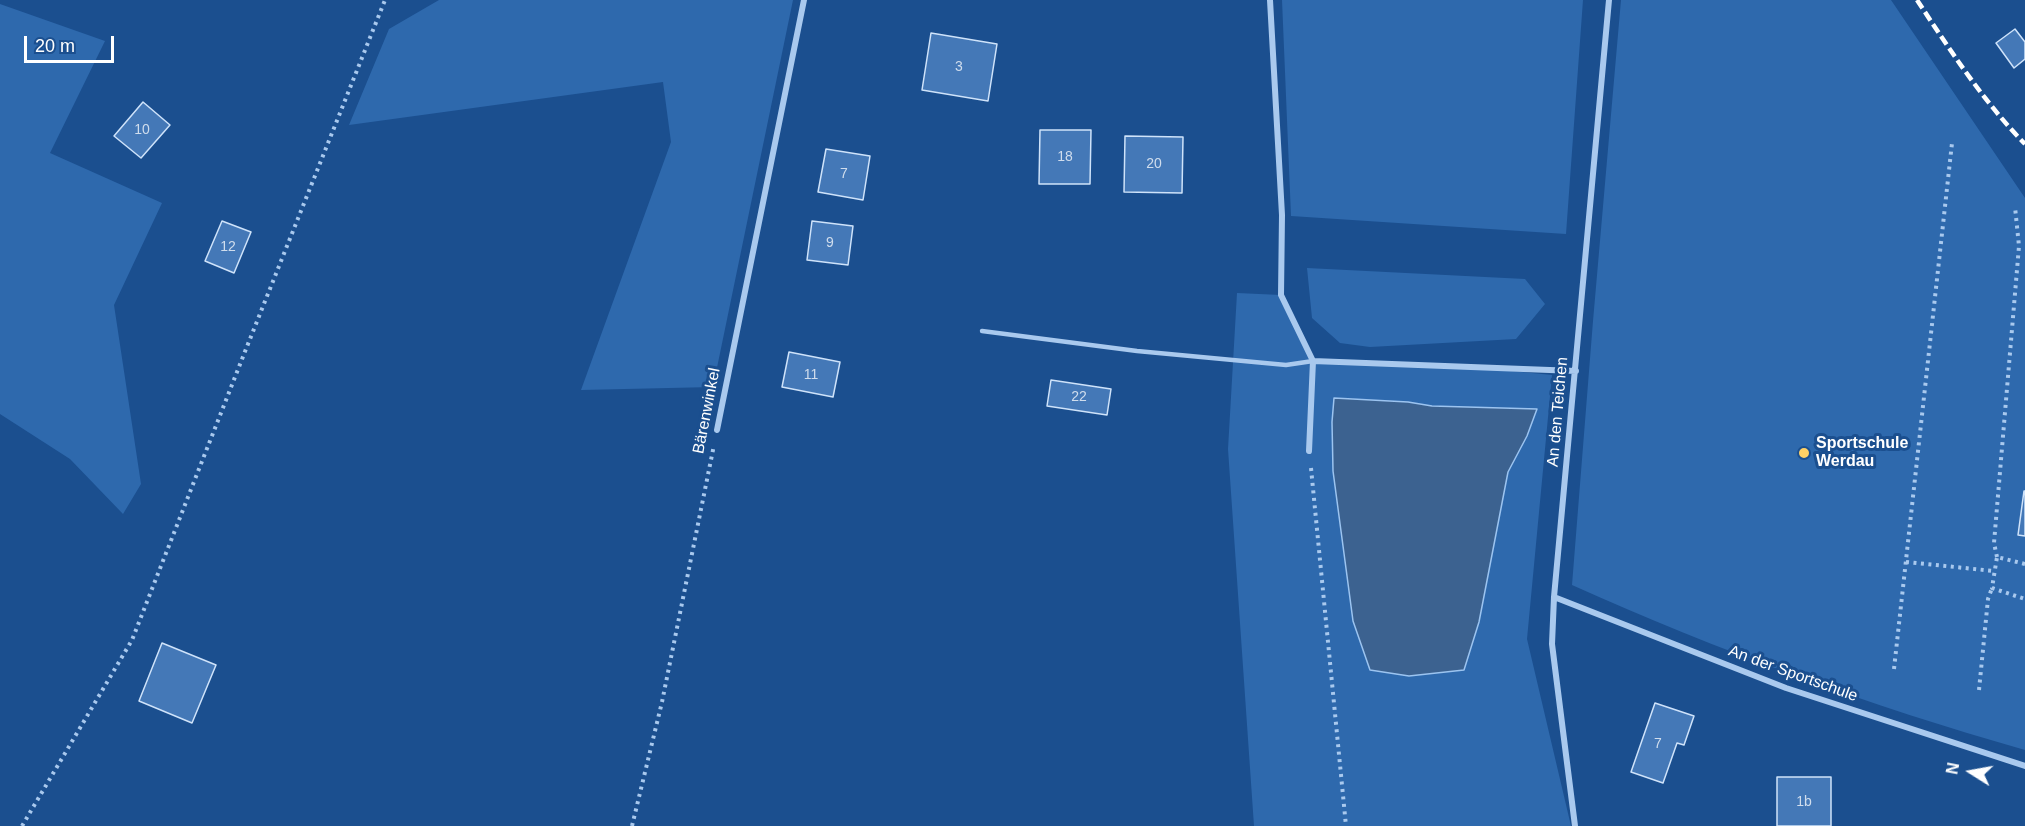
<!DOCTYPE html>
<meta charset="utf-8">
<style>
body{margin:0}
#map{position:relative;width:2025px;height:826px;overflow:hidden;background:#1b4f8f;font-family:Arial,sans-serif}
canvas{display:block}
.north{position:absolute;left:1941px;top:742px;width:60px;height:60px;-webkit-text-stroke:4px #1b4f8f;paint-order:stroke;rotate:281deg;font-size:16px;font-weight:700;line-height:24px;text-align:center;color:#fff}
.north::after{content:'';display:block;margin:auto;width:21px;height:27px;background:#fff;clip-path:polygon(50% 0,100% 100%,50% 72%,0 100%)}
.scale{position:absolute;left:24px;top:36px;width:90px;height:27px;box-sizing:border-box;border:3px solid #fff;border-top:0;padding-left:8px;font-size:18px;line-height:21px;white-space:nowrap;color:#fff;-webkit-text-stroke:4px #1b4f8f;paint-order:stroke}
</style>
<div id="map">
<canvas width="2025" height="826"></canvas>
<div class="north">N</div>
<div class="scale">20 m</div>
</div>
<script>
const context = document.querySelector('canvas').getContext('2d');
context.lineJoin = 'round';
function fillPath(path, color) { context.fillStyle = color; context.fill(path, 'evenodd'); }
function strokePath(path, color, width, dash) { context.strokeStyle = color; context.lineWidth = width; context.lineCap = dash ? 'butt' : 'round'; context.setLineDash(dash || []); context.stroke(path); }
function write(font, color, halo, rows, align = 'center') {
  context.font = font + ' Arial,sans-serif'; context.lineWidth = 6; context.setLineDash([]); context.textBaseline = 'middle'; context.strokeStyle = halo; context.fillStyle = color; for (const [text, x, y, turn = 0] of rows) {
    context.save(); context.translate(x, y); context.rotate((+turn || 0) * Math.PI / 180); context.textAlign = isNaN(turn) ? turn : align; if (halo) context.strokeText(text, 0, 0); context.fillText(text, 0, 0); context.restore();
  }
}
fillPath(new Path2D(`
 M439,0h354l-80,387 -132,3 90,-248 -8,-60 -314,43 40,-96z
 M1282,0h301l-17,234 -275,-18z
 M1621,0h270l134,198v552c-155,-44 -306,-99 -453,-165l21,-264z
 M0,4l105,37 -55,112 112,50 -48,102 27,179 -18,30 -53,-55 -70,-45z
 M1307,268l218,11 20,25 -29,35 -146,8 -30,-4 -28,-25z
 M1237,293l44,2 33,66 146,5 92,9 -25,264 44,187h-317l-26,-377zM1335,398l73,4 24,4 105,4 -10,26 -19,36 -29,150 -15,48 -131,-199 -1,-49z`), '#2e69ad');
const water = new Path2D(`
 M1334,398l74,4 24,4 105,3 -10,27 -19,36 -29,150 -15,48 -55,6 -39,-6 -17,-49 -20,-150 -1,-49z`);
fillPath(water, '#3c6290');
strokePath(water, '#9cc4f0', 1.5);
const building = new Path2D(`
 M2015,29l10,13v17l-11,9 -18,-25z
 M931,33l66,11 -9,57 -66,-11z
 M143,102l27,23 -29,33 -27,-22z
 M1040,130h51l-1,54h-51z
 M1125,136l58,1 -1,56 -58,-1z
 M826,149l44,7 -7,44 -45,-8z
 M222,221l29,11 -17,41 -29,-12z
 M812,221l41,5 -5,39 -41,-5z
 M789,352l51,10 -7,35 -51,-10z
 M1051,380l60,9 -4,26 -60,-9z
 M2024,491h1v45l-7,-1z
 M162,643l54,22 -24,58 -53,-22z
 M1655,703l39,13 -10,29 -7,-2 -14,40 -32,-11z
 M1777,777h54v49h-54z`);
fillPath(building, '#4478b7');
strokePath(building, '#cfe3fa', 1.5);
strokePath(new Path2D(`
 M1311,468l35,358
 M1997,557l-3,-14 25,-297 -4,-39
 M1906,562l88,9
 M2025,564l-28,-7 -5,31 33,11
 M1894,669l58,-526
 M1979,690l9,-91 4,-11
 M22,826l110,-186 114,-291 139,-349
 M632,826l30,-124 52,-257`), '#a9c9ee', 4, [3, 4.5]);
strokePath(new Path2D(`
 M982,331l155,20 149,14 27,-4`), '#a9c9ee', 4.5);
strokePath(new Path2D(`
 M1270,0l12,215 -1,80 32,66 -4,90
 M1313,361l263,10
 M717,430l87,-430
 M1554,597l232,91 239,78
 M1575,826l-23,-182 2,-47 55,-597`), '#a9c9ee', 6);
strokePath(new Path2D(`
 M1917,0c33,50 66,101 108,144`), '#fff', 4.5, [10, 4.5]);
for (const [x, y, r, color] of [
 [1804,453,6,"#ffd166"]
]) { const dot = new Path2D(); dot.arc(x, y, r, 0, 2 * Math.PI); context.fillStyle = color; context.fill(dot); strokePath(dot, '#1b4f8f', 2); }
write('14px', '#d0dded', null, [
 ["3",959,67],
 ["10",142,130],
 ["18",1065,157],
 ["20",1154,164],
 ["7",844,174],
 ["9",830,243],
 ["12",228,247],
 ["11",811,375],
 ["22",1079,397],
 ["7",1658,744],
 ["1b",1804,802]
]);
write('16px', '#fff', '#1b4f8f', [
 ["Bärenwinkel",707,411,-79],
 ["An den Teichen",1558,412,-85],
 ["An der Sportschule",1793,674,20]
]);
write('bold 16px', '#fff', '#1b4f8f', [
 ["Sportschule",1816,444],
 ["Werdau",1816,462]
], 'left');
</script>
